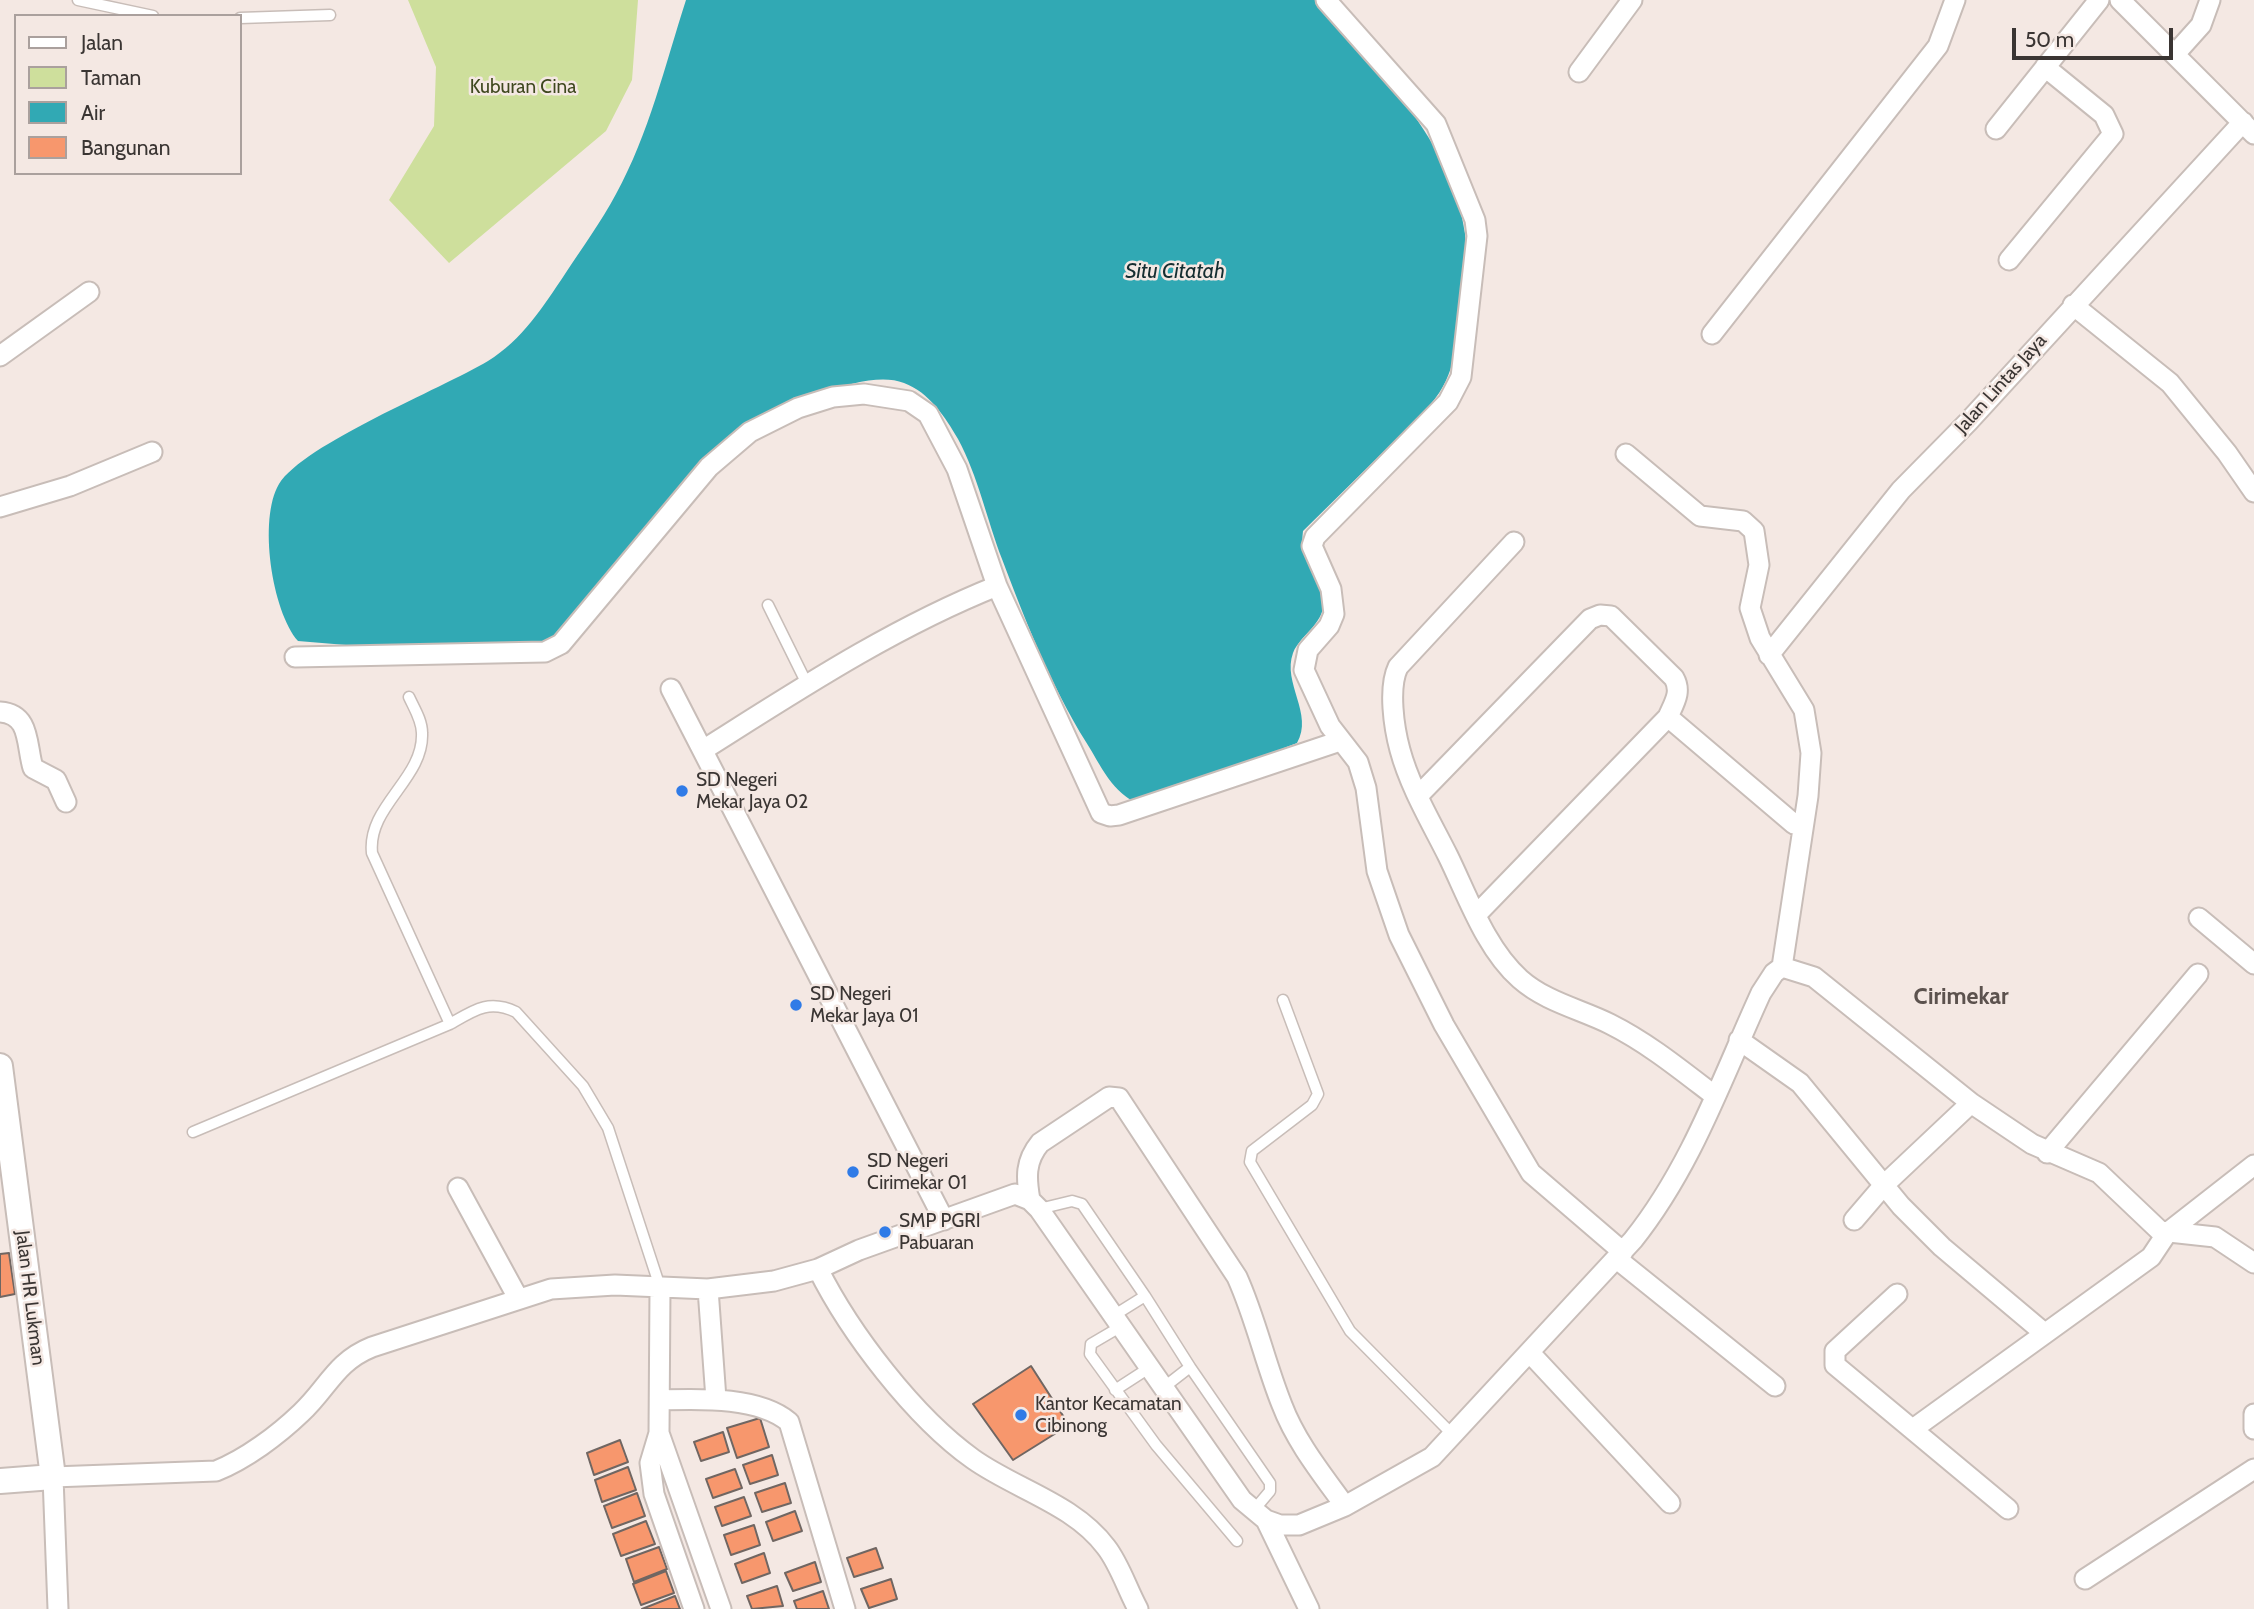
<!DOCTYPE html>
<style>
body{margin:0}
#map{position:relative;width:2254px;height:1609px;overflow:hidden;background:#f4e8e3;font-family:Cabin,sans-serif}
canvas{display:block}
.legend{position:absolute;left:14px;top:14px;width:228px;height:161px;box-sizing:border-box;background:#f4e8e3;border:2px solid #aaa09d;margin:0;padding:9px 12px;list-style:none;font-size:21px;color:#3a3533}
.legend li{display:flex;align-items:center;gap:14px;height:35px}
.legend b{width:35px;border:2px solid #aaa09d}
.scale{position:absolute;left:2012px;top:28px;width:161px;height:32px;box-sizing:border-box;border:4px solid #3a3533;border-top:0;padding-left:9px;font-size:21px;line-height:24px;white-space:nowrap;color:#3a3533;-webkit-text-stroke:5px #f4e8e3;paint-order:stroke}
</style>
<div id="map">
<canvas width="2254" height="1609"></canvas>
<ul class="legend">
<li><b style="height:9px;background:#fff"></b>Jalan</li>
<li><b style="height:19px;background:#cedf9c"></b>Taman</li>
<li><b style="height:19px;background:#31a9b4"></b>Air</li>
<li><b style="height:19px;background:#f7976d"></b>Bangunan</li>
</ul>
<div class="scale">50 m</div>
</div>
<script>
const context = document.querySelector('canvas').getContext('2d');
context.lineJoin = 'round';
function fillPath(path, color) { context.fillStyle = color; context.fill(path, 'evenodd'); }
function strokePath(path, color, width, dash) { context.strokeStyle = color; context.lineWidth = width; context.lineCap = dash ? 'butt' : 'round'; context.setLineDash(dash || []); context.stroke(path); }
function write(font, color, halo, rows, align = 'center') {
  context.font = font + ' Cabin,sans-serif'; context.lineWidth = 5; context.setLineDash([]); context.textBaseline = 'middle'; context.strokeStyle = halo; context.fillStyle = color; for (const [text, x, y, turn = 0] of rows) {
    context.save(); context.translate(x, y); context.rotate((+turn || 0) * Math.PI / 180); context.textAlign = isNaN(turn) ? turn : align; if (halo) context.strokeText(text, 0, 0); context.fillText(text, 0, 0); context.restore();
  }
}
fillPath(new Path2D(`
 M408,0h230l-6,80 -26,51 -157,132 -60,-63 45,-74 2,-59z`), '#cedf9c');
fillPath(new Path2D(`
 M686,0h629c59,64 139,143 150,234 3,25 -3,50 -5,74 -5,44 -4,69 -35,103l-122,120c-4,27 15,42 20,67 4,25 -22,35 -30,55 -11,30 21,61 4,90l-157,61c-27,-9 -40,-40 -54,-62 -35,-56 -61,-122 -84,-183 -15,-39 -24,-83 -44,-120 -12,-21 -29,-47 -54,-56 -36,-14 -102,18 -136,33l-219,228 -167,4 -84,-7c-26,-30 -40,-122 -19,-157 25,-40 162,-95 209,-123 34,-21 55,-54 77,-87 17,-26 36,-52 51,-80 33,-60 49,-129 70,-194z`), '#31a9b4');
const building = new Path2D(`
 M9,1253l6,41 -15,3v-43z
 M1031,1366l38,59 -56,35 -40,-56z
 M760,1418l9,29 -32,11 -10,-30z
 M723,1432l6,20 -28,9 -7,-19z
 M620,1440l8,22 -34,13 -7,-22z
 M772,1455l6,20 -28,9 -7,-19z
 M628,1467l8,23 -34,12 -7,-22z
 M735,1469l7,19 -29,10 -7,-19z
 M785,1483l6,20 -29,9 -7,-19z
 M637,1493l8,23 -33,12 -8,-22z
 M744,1497l7,19 -29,10 -7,-19z
 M795,1511l7,20 -29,10 -7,-19z
 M646,1521l9,23 -34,12 -8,-22z
 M754,1525l6,20 -29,10 -7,-20z
 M659,1547l8,22 -33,13 -8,-23z
 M876,1548l7,20 -29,9 -7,-19z
 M764,1553l6,20 -28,10 -7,-19z
 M815,1562l6,20 -28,9 -8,-18z
 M666,1571l8,22 -33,12 -8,-21z
 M891,1579l6,20 -28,9 -8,-19z
 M777,1586l6,20 -31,3 -5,-13z
 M823,1591l6,18h-32l-3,-8z
 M675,1596l5,13h-38z`);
fillPath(building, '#f7976d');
strokePath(building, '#706662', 2);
const service = new Path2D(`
 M78,0l75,16
 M240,18l90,-3
 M768,605l39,79
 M409,697c5,11 13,23 13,36 2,46 -55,73 -50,120l78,171
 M1283,1000l35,94 -6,11 -60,46 -2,11 100,169 103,104
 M193,1132l257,-108c24,-14 39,-25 66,-12l67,74 25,42 52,159
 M1039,1209l33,-8 10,3 63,92
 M1113,1316l32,-20 45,71
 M1120,1327l-29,17 -1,10 66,91 81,96
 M1163,1388l27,-21 80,116v8l-16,19
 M1115,1390l34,-22`);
const minor = new Path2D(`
 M1326,0l110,124 39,96 2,16 -16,141 -13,25 -133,135 -3,9 19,43 3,25 -5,12 -21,24 -4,20 26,56 28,36 8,26 11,83 22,64 45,90 87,148 92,79
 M2120,0l134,134
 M2175,54l26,-29 9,-25
 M1579,72l53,-72
 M1996,129l103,-129
 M2009,260l104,-126 -9,-19 -59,-48
 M2073,305l97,78 57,70 27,39
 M1712,334l226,-288 17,-46
 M0,356l89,-64
 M1626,454l74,62 43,5 11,10 5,34 -9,43 10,30 44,72 7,43 -3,43 -26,171
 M0,507l70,-21 82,-34
 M1514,542l-116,125c-10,21 -4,61 2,83 10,37 31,72 48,106 20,41 38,93 72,123 26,23 60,30 90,45 38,19 71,46 105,72
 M1769,655l132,-165 67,-68 275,-300
 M295,657l250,-5 16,-8 148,-177 41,-35 48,-24 35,-11 31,-3 45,7 19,13 29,55 40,117 104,227 9,3 9,-1 221,-74
 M671,689l273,531
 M0,712c31,2 26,33 33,56l23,12 10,22
 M703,750c95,-60 189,-122 294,-164
 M1418,796l172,-177 10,-4 11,1 63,62c8,14 0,25 -6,39l126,107
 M1477,914l191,-197
 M2199,918l55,46
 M1739,1040l61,43 101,123 41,41 101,85
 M2047,1153l151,-179
 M458,1188l60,110
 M1030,1200c-4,-22 -5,-39 10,-57l69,-46 10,1 118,179c19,42 28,86 45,128 14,37 40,69 63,101
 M1854,1220l30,-35 87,-82
 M1617,1259l158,127
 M818,1269c32,64 96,148 155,190 42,30 101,45 133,88 14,18 21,42 32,62
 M660,1288l-1,145 -9,30 4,31 40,115
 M708,1289l8,110
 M1897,1294l-62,57v14l173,144
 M1531,1354l139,149
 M660,1400c38,-1 98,-4 129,22l56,187
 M2254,1414v15
 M1913,1429l238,-172 16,-24 87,-68
 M659,1433l62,176
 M1266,1520l43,89
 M2085,1579l169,-110
 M58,1609l-5,-132 163,-6c30,-12 62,-36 85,-58 27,-25 34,-51 71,-66l179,-58 64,-4 93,4 66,-8 44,-12 41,-19 156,-56 15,6 9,9 203,291 24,20 14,5h19l46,-19 87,-49 201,-217c59,-74 89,-162 128,-247l13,-20 8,-6 32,10 157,126 61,41 67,29 61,58 55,6 39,26`);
const tertiary = new Path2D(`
 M0,1066l53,411 -53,4`);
strokePath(service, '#c8bdb8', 13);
strokePath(minor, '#c8bdb8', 23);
strokePath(tertiary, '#c8bdb8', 28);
strokePath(service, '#fff', 10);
strokePath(minor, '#fff', 19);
strokePath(tertiary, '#fff', 24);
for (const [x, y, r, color] of [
 [682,791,7,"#307be7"],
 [796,1005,7,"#307be7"],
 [853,1172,7,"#307be7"],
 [885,1232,7,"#307be7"],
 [1021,1415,7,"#307be7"]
]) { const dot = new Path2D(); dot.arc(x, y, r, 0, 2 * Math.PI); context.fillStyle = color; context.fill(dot); strokePath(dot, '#f4e8e3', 2.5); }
write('19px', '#3f481f', '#f4e8e3', [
 ["Kuburan Cina",523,87]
]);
write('19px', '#3a3533', '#f4e8e3', [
 ["Jalan Lintas Jaya",2001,384,-48],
 ["Jalan HR Lukman",30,1298,83]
]);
write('19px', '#3a3533', '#f4e8e3', [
 ["SD Negeri",696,780],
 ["Mekar Jaya 02",696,802],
 ["SD Negeri",810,994],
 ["Mekar Jaya 01",810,1016],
 ["SD Negeri",867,1161],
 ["Cirimekar 01",867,1183],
 ["SMP PGRI",899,1221],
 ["Pabuaran",899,1243],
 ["Kantor Kecamatan",1035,1404],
 ["Cibinong",1035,1426]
], 'left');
write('italic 21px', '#152e31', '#f4e8e3', [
 ["Situ Citatah",1175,272]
]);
write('bold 23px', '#5c524e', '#f4e8e3', [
 ["Cirimekar",1961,997]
]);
</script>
